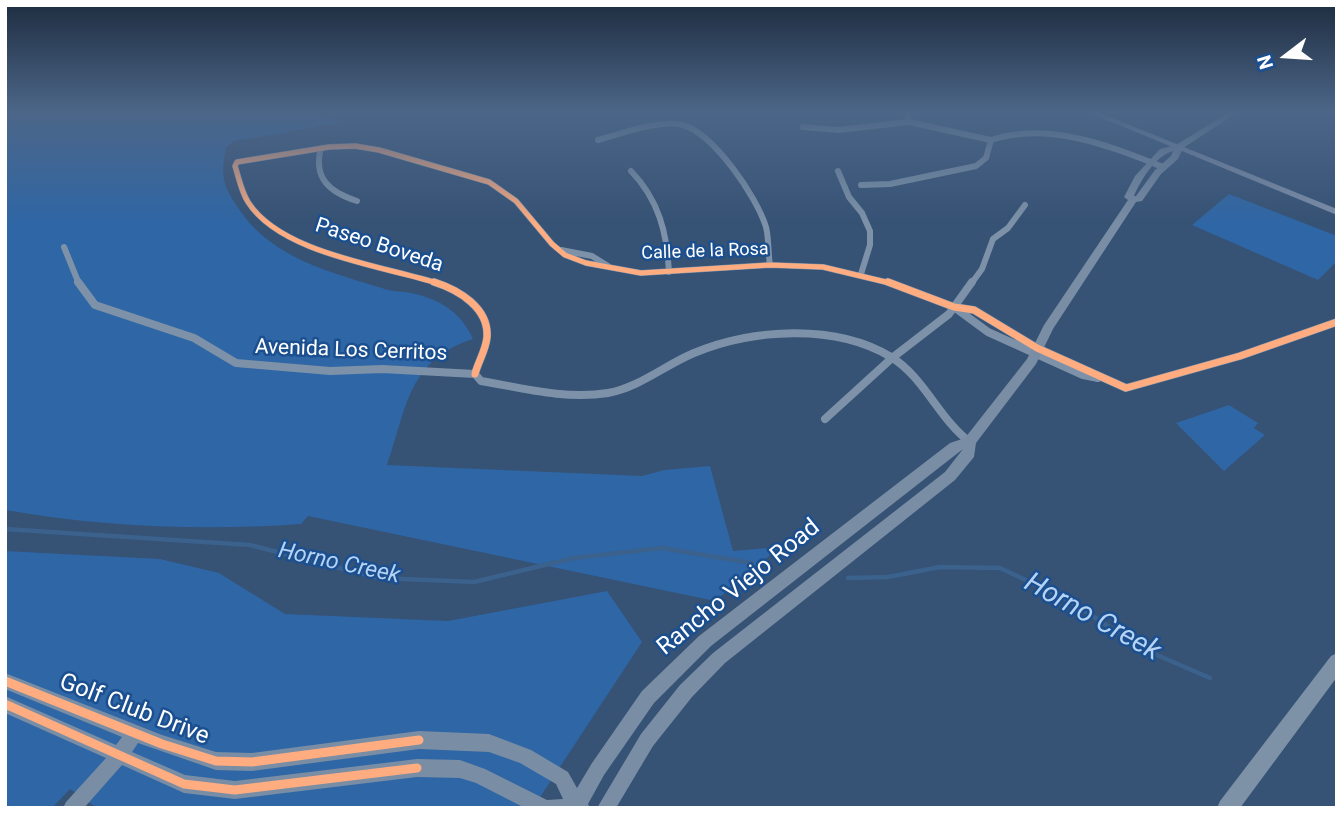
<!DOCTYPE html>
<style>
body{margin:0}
#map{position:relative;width:1342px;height:813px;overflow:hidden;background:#365274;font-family:Roboto,sans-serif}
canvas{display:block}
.frame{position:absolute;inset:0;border:7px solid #fff;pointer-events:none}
.north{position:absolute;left:1251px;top:21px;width:70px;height:70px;-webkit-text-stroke:5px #1b4f8f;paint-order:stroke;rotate:253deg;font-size:19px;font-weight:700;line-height:28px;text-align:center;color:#fff}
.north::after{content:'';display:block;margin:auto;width:24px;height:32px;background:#fff;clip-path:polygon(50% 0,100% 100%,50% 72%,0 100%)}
</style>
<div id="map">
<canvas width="1342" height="813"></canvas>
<div class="frame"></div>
<div class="north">N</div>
</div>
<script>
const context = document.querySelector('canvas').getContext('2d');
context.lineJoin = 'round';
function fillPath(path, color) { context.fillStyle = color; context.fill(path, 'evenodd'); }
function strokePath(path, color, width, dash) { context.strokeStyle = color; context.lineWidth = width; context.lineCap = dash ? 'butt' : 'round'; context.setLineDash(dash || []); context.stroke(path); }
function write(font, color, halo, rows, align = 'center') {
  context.font = font + ' Roboto,sans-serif'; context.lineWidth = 5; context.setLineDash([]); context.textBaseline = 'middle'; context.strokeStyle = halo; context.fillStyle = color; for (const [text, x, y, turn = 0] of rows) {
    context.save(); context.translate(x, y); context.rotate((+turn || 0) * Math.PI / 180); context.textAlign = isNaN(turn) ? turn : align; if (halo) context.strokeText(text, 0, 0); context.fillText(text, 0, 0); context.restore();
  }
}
fillPath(new Path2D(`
 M5,111h306l29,12 -106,18 -8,6c-6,32 -3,39 15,65 33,47 92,61 144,77 8,3 18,2 26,4 29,6 50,19 62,46 -65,21 -66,68 -86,126l255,11 22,-6 46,-4 23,85 47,-4 -65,54 -407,-85 -7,8c-99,7 -198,3 -296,-14z
 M1229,194l108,42v25l-19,19 -126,-55z
 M1229,405l29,18 -4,5 11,7 -41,36 -48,-48z
 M5,551l155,8 59,14 66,41 163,7 159,-30 35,51 -109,166h-436l-27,-19 -18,19h-47z`), '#2f66a5');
strokePath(new Path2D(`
 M5,529l245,16 129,33 95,4 100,-24 88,-10 90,15
 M848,578l40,-1 52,-10 60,1 68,32 75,49 67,29`), '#3b618d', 4.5);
strokePath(new Path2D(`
 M907,111l2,11
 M803,127l35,3 71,-8 82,18
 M598,140c22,-6 63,-21 85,-15 31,9 74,72 83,102 3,12 2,26 4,38
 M321,148c-8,30 8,44 36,53
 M631,171c28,29 36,62 38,101
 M838,171l11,26 13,16 8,18v14l-9,29
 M861,185l29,-1 86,-18 10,-8 5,-18c57,-19 119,6 172,27
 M64,247l15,37
 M561,250l31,6 16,10
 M440,284c-55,-18 -159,-30 -192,-82 -7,-11 -9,-24 -13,-36l2,-4 92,-15 26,-1 24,4 110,32 27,19 36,43 13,11 21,8 55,10 129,-8 53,2 71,17
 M971,284l11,-15 11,-30 15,-11 17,-23`), '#7d92a8', 6);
strokePath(new Path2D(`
 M78,282l17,23 99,33 42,25 94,8 52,-2 93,5
 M434,282c25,8 55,26 53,55 -1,13 -9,25 -12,37
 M888,282l66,25 20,3 63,38 89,40 114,-32 97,-34
 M954,307l34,25 95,43 15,3
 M475,374l6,7c41,7 85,19 127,12 32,-6 57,-28 86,-40 58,-24 141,-30 197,4 33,20 48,62 79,85
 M825,419l67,-61 57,-44 23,-32`), '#7d92a8', 8);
fillPath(new Path2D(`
 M1231,111h9l-57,37 -5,11 -17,15 -19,27 -6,1 -83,127 -17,35 -60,79 -2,14 -19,23 -230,183 -33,34 -39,49 -37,62h-19l44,-74 39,-49 33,-32 232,-181 18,-23 -252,197 -57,57 -50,72 -16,29 2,4h-65l-49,-25 -16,-5 -43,-1 -182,22 -51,-6 -62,-28 -38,43h-21l3,-6 40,-44 -101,-45v-17l111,49 6,-8 -117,-48v-16l157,62 54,17 36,1 167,-22 70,3 42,16 37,22 9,16 15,-25 50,-72 57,-55 251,-193 15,-5 62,-79 17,-34 84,-125 -4,-3 11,-21 25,-27 16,-4zM1173,151l-2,5 -16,14 -19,26h-2c7,-16 21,-40 39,-45zM138,743l78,27 36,1 167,-22 70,3 31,11 36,21 7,15 -16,1 -62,-31 -25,-9 -43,-1 -182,22 -50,-6 -53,-23z`), '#798da4');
fillPath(new Path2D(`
 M1085,111h10l242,98v6z`), '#7d8ea7');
fillPath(new Path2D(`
 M1337,653v24l-97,131h-23l3,-7 111,-145z`), '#7e92a7');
strokePath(new Path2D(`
 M440,284c-55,-18 -159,-30 -192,-82 -7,-11 -9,-24 -13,-36l2,-4 92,-15 26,-1 24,4 110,32 27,19 36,43 13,11 21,8 55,10 129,-8 53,2 71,17`), '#ffac80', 5);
strokePath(new Path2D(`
 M434,282c25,8 55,26 53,55 -1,13 -9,25 -12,37
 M888,282l66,25 20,3 63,38 89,40 114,-32 97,-34`), '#ffac80', 7);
strokePath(new Path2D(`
 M5,681l157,63 54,17 36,1 167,-22
 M5,704l179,80 51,6 182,-22`), '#ffac80', 9);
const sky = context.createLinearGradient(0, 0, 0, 224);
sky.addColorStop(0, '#1e2d40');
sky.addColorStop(0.5, '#4c6688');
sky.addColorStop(1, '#4c668800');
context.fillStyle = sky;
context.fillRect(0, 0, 1342, 224);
write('18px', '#fff', '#1b4f8f', [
 ["Calle de la Rosa",705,252,-2]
]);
write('21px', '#fff', '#1b4f8f', [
 ["Paseo Boveda",379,246,18],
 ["Avenida Los Cerritos",351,351,2]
]);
write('italic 23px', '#b5d3f5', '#1b4f8f', [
 ["Horno Creek",339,564,12]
]);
write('24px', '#fff', '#1b4f8f', [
 ["Rancho Viejo Road",739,588,-39],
 ["Golf Club Drive",134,710,21]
]);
write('italic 28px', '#b5d3f5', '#1b4f8f', [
 ["Horno Creek",1092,618,29]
]);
</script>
